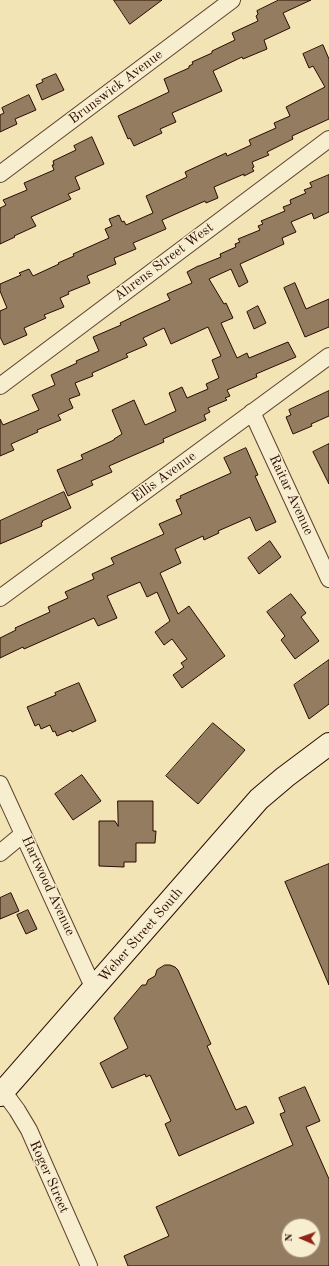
<!DOCTYPE html>
<style>
body{margin:0}
#map{position:relative;width:329px;height:1266px;overflow:hidden;background:#f3e4b5;font-family:"Old Standard TT",serif}
canvas{display:block}
.north{position:absolute;left:281px;top:1218px;width:40px;height:40px;box-sizing:border-box;background:#f7edcf;border:1px solid #a5937d;border-radius:50%;rotate:272deg;font-size:11px;font-weight:700;line-height:16px;text-align:center;color:#2b0b01}
.north::after{content:'';display:block;margin:auto;width:14px;height:18px;background:#8f2418;clip-path:polygon(50% 0,100% 100%,50% 72%,0 100%)}
</style>
<div id="map">
<canvas width="329" height="1266"></canvas>
<div class="north">N</div>
</div>
<script>
const context = document.querySelector('canvas').getContext('2d');
context.lineJoin = 'round';
function fillPath(path, color) { context.fillStyle = color; context.fill(path, 'evenodd'); }
function strokePath(path, color, width, dash) { context.strokeStyle = color; context.lineWidth = width; context.lineCap = dash ? 'butt' : 'round'; context.setLineDash(dash || []); context.stroke(path); }
function write(font, color, halo, rows, align = 'center') {
  context.font = font + ' "Old Standard TT",serif'; context.lineWidth = 3; context.setLineDash([]); context.textBaseline = 'middle'; context.strokeStyle = halo; context.fillStyle = color; for (const [text, x, y, turn = 0] of rows) {
    context.save(); context.translate(x, y); context.rotate((+turn || 0) * Math.PI / 180); context.textAlign = isNaN(turn) ? turn : align; if (halo) context.strokeText(text, 0, 0); context.fillText(text, 0, 0); context.restore();
  }
}
const building = new Path2D(`
 M114,0h48l-32,24z
 M279,0h32l-28,13 7,15 -26,12 3,9 -24,10 -1,-2 -29,14 9,20 -50,22 4,9 -16,7 2,4 -28,13 -4,-8 -2,1 -10,-23 51,-24 -5,-13 25,-11v-2l4,-2 -1,-2 20,-9v-2l23,-11 -3,-7 26,-12 -2,-5 2,-2 -1,-3z
 M323,45l6,14v60l-37,17 1,3 -26,13 2,3 -17,7 2,5 -2,1 2,3 -10,5v-2l-30,13 4,11 -12,5 -1,-2 -43,19 4,9 -33,14 3,6 -22,9 2,6 -29,12 3,7 -22,9 1,2 -9,4 4,9 -20,8 2,3 -22,10 3,7 -23,10 -4,-8v-26l7,-3 -7,-17v-7l21,-9 -2,-2 10,-4 4,7 26,-12 -1,-1 16,-7 -1,-2 36,-16 -4,-9 7,-3 -3,-7 10,-4 3,7 2,-1 2,4 27,-12 -7,-17 41,-19 -2,-5 41,-19 1,3 24,-11 -2,-5 27,-12 -2,-5 16,-7 -4,-9 39,-20 -12,-21 -4,2 -6,-14z
 M56,74l8,16 -22,10 -6,-15 7,-3 -1,-2z
 M29,95l7,15 -21,9 2,5 -17,8v-17l4,-2 -2,-5z
 M92,137l12,27 -29,13 5,12 -12,5 3,5 -40,18 5,9 -22,10 1,1 -15,7v-36l6,-3 -3,-5 24,-10 -3,-7 30,-13 -2,-5h2l-1,-4 23,-11 -2,-4z
 M329,175v37l-15,7 -2,-6 -21,9 5,10 -14,6 2,6 -44,20 8,18 -9,5 -8,-18 -22,10 15,25 2,-1 7,15 -12,5 16,35 10,-5 2,5 39,-16 8,15 -40,17 1,3 -30,13 3,6 -5,2 2,2 -19,8 2,4 -6,3 2,5 -43,19 1,3 -55,24 3,6 -21,9 2,4 -25,11 -11,-26 26,-11 -2,-4 33,-15v-1l8,-5 -10,-24 22,-10 11,25 5,-2 26,-12 -7,-18 13,-6 5,11 21,-9 -2,-5 13,-6 -7,-18 9,-4 -13,-29 -37,17 -7,-16 -21,10 4,7 -21,9 2,3 -36,16 1,3 -18,7 5,12 -11,4 4,9 -15,7 3,5 -24,10 1,2 -27,12 3,6 -14,6v-37l3,6 36,-15 -7,-15 23,-10 -4,-10 26,-12 -1,-2 23,-10 -6,-14 28,-12 -1,-2 21,-10 29,-13 -3,-6 25,-11 -5,-11 11,-6h1l22,-9 -1,-3 16,-7 -1,-3 5,-2 -2,-3 22,-9 -2,-4 5,-2 -2,-3 24,-10 -2,-4 8,-3 -1,-4 16,-7 -2,-3 8,-3 -2,-4z
 M295,283l11,26 23,-10v28l-24,10 -21,-49z
 M258,306l8,17 -12,6 -7,-17z
 M329,391v25l-18,8 1,2 -19,8 -7,-17 5,-2 -2,-5z
 M329,444v40l-16,-32z
 M246,448l12,27 -3,1 21,46 -20,9 -6,-14 -32,14 1,2 -15,7 -1,-4 -28,13 6,14 -21,10 18,41 11,-8 36,50 -43,32 -9,-13 11,-8 -3,-4 6,-4 -15,-20 -8,6 -9,-13 15,-11 -13,-29 -10,5 -7,-15 -33,14 10,22 -19,8 -4,-8 -70,31 -1,-2 -23,11v-20l16,-8 -1,-2 35,-16 -2,-5 20,-9 -3,-6 29,-13 -2,-5 22,-10 -3,-6 53,-24 -5,-10 23,-10 -6,-14 5,-2 -1,-2 51,-23 -7,-15z
 M64,492l7,16 -29,13 1,1 -2,1 1,3 -42,18v-23z
 M270,541l11,16 -22,17 -11,-16z
 M291,594l15,19 -5,4 18,24 -24,18 -14,-19 4,-4 -18,-24z
 M329,660v44l-20,15 -15,-34z
 M79,683l17,38 -24,11 -1,-2 -14,6 -2,-5 -2,1 -3,-7 -9,4 -2,-5 -4,2 -8,-19 29,-12 -1,-2z
 M213,723l32,27 -47,54 -32,-28z
 M82,775l19,26 -28,19 -18,-26z
 M118,801h35v30h3l-1,12h-19v19h-12v5l-25,-1v-45h16l3,5z
 M329,864v121l-44,-103z
 M11,893l8,18 -19,8v-21z
 M28,910l9,19 -11,5 -9,-19z
 M165,965h5l5,2 3,3 33,74 -4,2 29,64 10,-4 8,17 -75,33 -14,-32 6,-3 -21,-46 -4,2 -1,-3 -33,14 -12,-25 28,-15 -14,-30 28,-33h4l2,-5 7,-4 2,-6z
 M305,1087l15,34 -14,6 23,52v87h-201l-4,-10 45,-20 -13,-29 137,-62 -13,-31 5,-2 -6,-14zM289,1226h24v24h-24z`);
fillPath(building, '#937c5f');
strokePath(building, '#2b0b01', 1);
const minor = new Path2D(`
 M0,174l232,-174
 M0,386l329,-247
 M252,412l77,167
 M0,598l329,-242
 M0,784l94,205
 M0,853l23,-19
 M3,1091l14,19 12,20 60,136`);
const secondary = new Path2D(`
 M0,1095l259,-296 26,-22 44,-33`);
strokePath(minor, '#5d412e', 18);
strokePath(secondary, '#2b0b01', 24);
strokePath(minor, '#f7edcf', 16);
strokePath(secondary, '#f7edcf', 22);
write('14px', '#2b0b01', '#f7edcf', [
 ["Brunswick Avenue",116,87,-37],
 ["Ahrens Street West",164,262,-37],
 ["Ellis Avenue",164,477,-36],
 ["Raitar Avenue",291,495,65],
 ["Hartwood Avenue",48,886,65],
 ["Weber Street South",141,935,-49],
 ["Roger Street",49,1177,66]
]);
</script>
